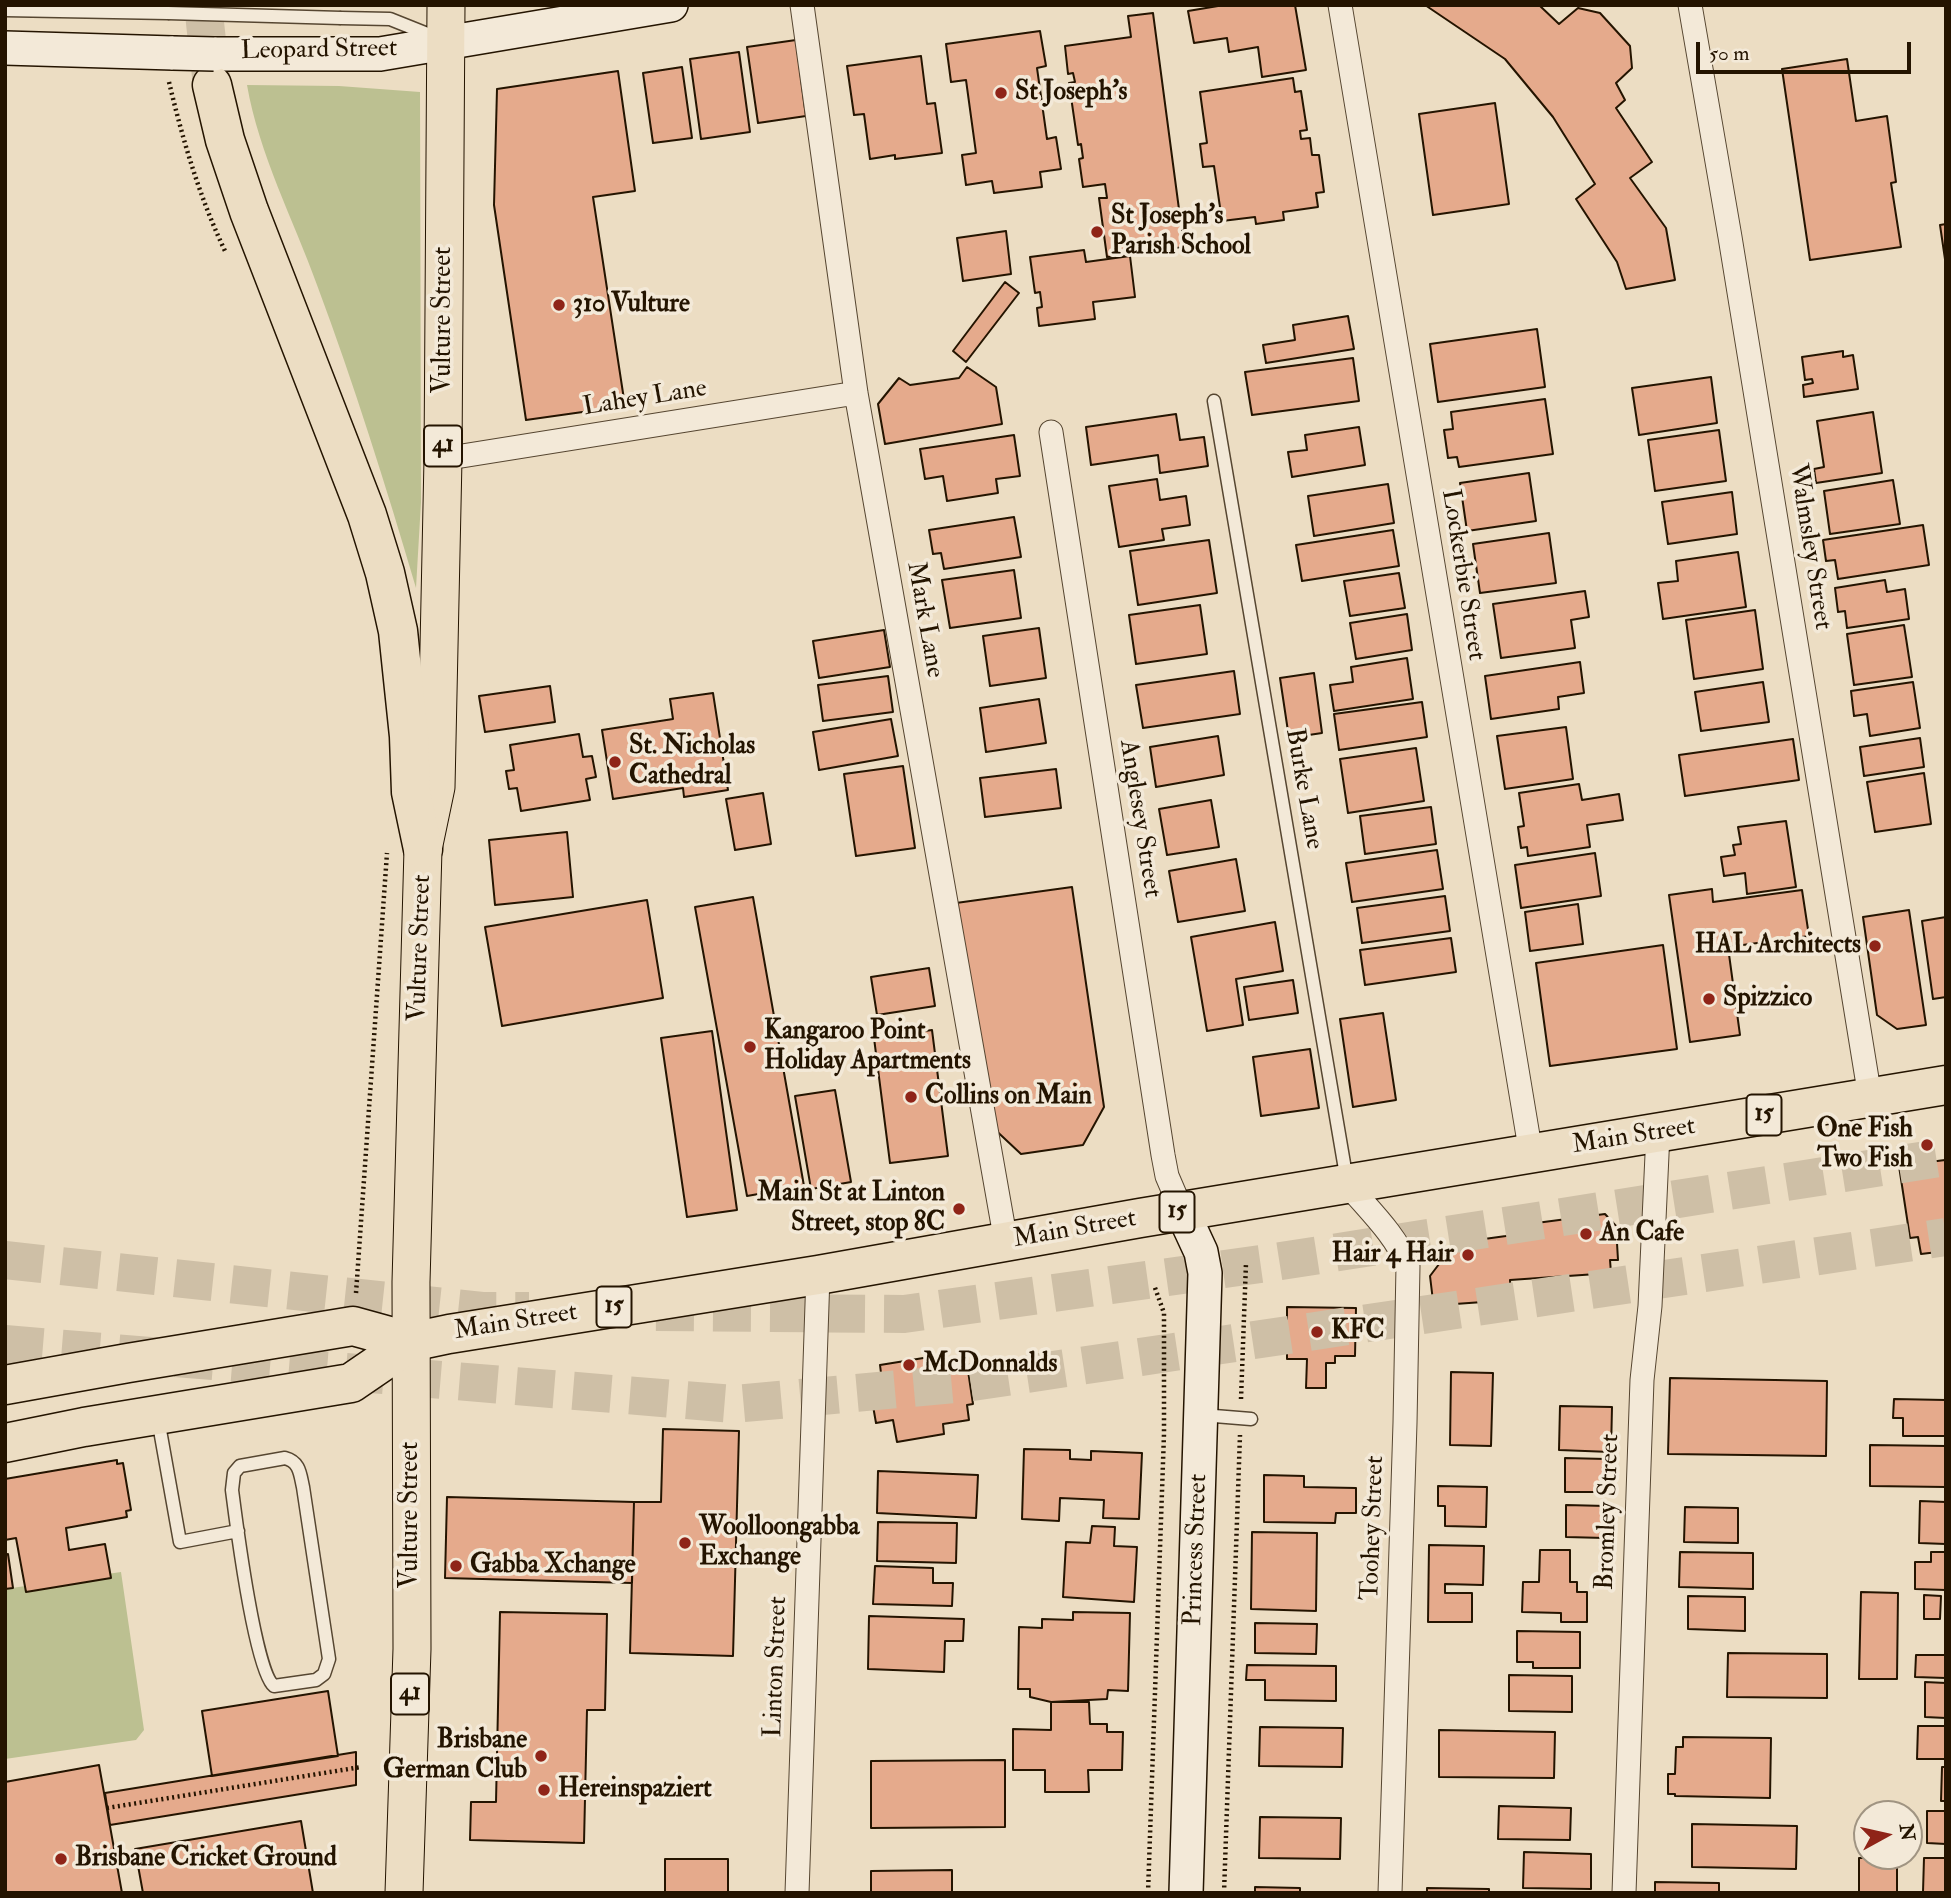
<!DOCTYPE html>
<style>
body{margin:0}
#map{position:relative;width:1951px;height:1898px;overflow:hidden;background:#ecddc3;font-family:"IM FELL Double Pica",serif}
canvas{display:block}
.frame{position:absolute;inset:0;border:7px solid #241400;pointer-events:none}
.north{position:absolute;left:1853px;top:1800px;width:70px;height:70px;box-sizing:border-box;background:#f3e9d8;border:2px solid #a09482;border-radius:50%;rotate:82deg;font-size:19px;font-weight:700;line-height:28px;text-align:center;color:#241400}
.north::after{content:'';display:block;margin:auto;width:24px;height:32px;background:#8f2418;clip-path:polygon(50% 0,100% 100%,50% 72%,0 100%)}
.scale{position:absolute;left:1696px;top:42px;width:215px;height:32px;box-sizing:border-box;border:4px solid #241400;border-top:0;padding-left:9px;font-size:21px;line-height:24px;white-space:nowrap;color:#241400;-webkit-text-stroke:5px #f3e9d8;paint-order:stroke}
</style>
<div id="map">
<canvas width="1951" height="1898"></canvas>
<div class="frame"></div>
<div class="north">N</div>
<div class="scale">50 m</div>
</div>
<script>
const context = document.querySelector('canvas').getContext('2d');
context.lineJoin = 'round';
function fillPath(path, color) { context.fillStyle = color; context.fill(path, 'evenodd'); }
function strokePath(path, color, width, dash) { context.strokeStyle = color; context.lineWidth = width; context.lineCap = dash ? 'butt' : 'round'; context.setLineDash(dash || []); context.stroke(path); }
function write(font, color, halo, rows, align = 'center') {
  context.font = font + ' "IM FELL Double Pica",serif'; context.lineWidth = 7; context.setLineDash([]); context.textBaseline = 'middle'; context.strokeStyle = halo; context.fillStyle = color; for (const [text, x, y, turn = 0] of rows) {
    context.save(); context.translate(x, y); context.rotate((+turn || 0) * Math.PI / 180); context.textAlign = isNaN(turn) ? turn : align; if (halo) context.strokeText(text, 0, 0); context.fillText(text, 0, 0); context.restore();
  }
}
fillPath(new Path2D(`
 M247,85l92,1 81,6 1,410 -5,86c-30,-102 -62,-204 -99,-303 -24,-66 -58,-131 -70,-200z
 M121,1572l23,158 -8,10 -131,19v-170z`), '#bcc091');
const building = new Path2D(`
 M1224,5h71l11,65 -44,7 -4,-30 -29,5 -2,-14 -33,5 -6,-32z
 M1425,5h114l20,19 19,-16 22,5 30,33 2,22 -16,15 9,17 -9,8 36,54 -22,16 36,50 9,52 -49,9 -9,-27 -41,-63 19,-15 -42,-67 -48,-58z
 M1153,13l31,234 -77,10 -8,-59h8l-2,-14 -22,3 -4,-28 4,-1 -2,-14 -3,1 -9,-62 6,-1 -2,-9 -5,1 -3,-28 66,-9 -3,-21z
 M1040,31l6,35 -9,2 10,71 9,-2 5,32 -21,3 2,15 -48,6 -2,-12 -26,4 -4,-30 14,-2 -10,-73 -15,2 -5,-38z
 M796,40l10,76 -48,7 -11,-76z
 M739,52l11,80 -49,7 -11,-80z
 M921,56l6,48 8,-1 7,50 -47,6v-4l-25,4 -6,-45 -10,1 -7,-49z
 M1847,59l9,62 31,-5 9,66 -5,1 10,64 -91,13 -28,-191z
 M682,67l10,71 -39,5 -10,-70z
 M618,71l17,120 -42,6 32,209 -99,14 -32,-215 3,-116z
 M1293,78l2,14 6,-1 6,39 -7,1 1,8 9,-1 2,17h7l5,37 -8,1 2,14 -35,5 1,8 -28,4 -1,-7 -33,4 -8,-55 -11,1 -3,-23 7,-1 -7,-51z
 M1495,103l14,101 -76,11 -14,-101z
 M1946,224v42l-6,-41z
 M1006,231l5,43 -48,7 -6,-43z
 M1084,250l2,12 44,-6 5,41 -42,5 2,17 -56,7 -2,-18 5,-1 -2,-15 -5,1 -5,-36z
 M1005,282l14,11 -53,69 -13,-11z
 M1348,316l6,33 -88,14 -3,-18 32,-5 -2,-15z
 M1537,329l8,58 -107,15 -8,-58z
 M1843,351v6l10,-2 5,34 -54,8 -1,-12 10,-2 -1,-4 -7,1 -3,-23z
 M1353,358l6,43 -107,14 -7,-43z
 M967,367l29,20 6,37 -117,20 -7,-40 21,-26 11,7 49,-7z
 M1711,377l6,46 -78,12 -7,-47z
 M1545,399l8,55 -94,13 -2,-10 -9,1 -4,-28 9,-1 -2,-17z
 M1873,412l9,61 -66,10 -2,-14 10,-2 -7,-46z
 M1176,414l4,26 24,-3 4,29 -48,7 -2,-18 -67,10 -5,-38z
 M1359,427l6,38 -73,12 -4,-25 19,-2 -2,-15z
 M1719,430l7,51 -71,10 -7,-51z
 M1014,435l6,41 -24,3 2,14 -51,8 -4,-25 -18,3 -5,-30z
 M1529,473l7,48 -69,10 -7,-48z
 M1157,479l3,21 26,-4 4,29 -28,4 2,11 -45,7 -10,-61z
 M1893,480l7,44 -70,10 -6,-43z
 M1388,484l6,39 -80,13 -6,-40z
 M1732,492l5,42 -69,10 -6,-42z
 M1014,517l7,40 -77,12 -3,-16 -8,1 -4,-24z
 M1923,525l6,40 -91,14 -3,-19 -9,1 -3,-21z
 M1393,530l6,36 -97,15 -6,-36z
 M1549,533l7,50 -76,10 -7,-49z
 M1209,540l8,53 -79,12 -8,-54z
 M1738,552l8,55 -83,12 -5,-36 20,-2 -2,-20z
 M1014,570l7,48 -71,10 -8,-48z
 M1399,573l6,35 -55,8 -6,-35z
 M1885,580l2,12 18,-3 4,30 -62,9 -2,-17 -7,1 -3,-24z
 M1585,591l4,26 -18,3 4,28 -74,10 -8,-54z
 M1200,605l7,49 -71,10 -7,-49z
 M1755,610l8,59 -69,10 -8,-59z
 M1407,614l5,36 -56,9 -6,-36z
 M1904,625l8,52 -58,8 -7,-51z
 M1039,628l7,50 -56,8 -7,-50z
 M884,630l6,37 -71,11 -6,-37z
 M1407,658l6,41 -79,12 -4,-26 23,-3 -2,-15z
 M1580,662l4,31 -26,4 1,12 -68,10 -6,-43z
 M1234,671l6,43 -97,14 -7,-43z
 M1314,673l8,60 -33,5 -9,-60z
 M888,676l5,36 -70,9 -5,-36z
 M1763,682l6,40 -68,9 -6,-39z
 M1913,682l7,46 -50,8 -3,-22 -13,2 -3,-25z
 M550,686l5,36 -70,10 -6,-36z
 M713,693l15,97 -44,7 -1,-9 -70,11 -11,-69 71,-11 -3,-20z
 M1039,699l7,44 -60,9 -6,-44z
 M1422,702l5,35 -88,13 -5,-36z
 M891,719l7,37 -79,14 -6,-38z
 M1566,727l7,52 -68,10 -8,-53z
 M579,734l4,23 9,-1 4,21 -10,2 4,21 -69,11 -4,-23 -8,1 -3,-18 8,-1 -4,-25z
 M1218,736l6,39 -68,12 -6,-40z
 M1920,738l4,29 -60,9 -4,-29z
 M1793,739l6,41 -114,16 -6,-41z
 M1416,748l8,53 -76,12 -8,-54z
 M903,766l12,82 -59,8 -12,-82z
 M1056,769l5,39 -76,9 -5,-39z
 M1924,773l7,51 -56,8 -8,-50z
 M1579,784l3,16 37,-6 4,26 -36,5 3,22 -62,9 -1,-9 -6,1 -3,-21 6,-1 -5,-33z
 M763,793l8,51 -36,6 -9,-51z
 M1211,800l8,47 -52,8 -8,-46z
 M1431,807l5,37 -71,10 -5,-38z
 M1786,821l10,66 -49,7 -2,-21 -21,3 -3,-19 14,-2 -2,-10 8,-1 -3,-17z
 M567,832l6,65 -78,8 -6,-65z
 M1437,850l6,39 -91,13 -6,-39z
 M1595,853l6,43 -80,12 -6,-43z
 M1236,859l9,52 -67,11 -9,-51z
 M1072,887l32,220 -21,38 -62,9 -32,-30 -33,-221z
 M1712,889l1,13 89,-12 7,46 -81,11 12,88 -50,7 -21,-147z
 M1445,896l5,35 -88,12 -5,-35z
 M753,897l51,289 -57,10 -52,-289z
 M647,900l16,98 -161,28 -17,-99z
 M1578,904l5,40 -53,7 -5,-39z
 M1909,910l17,115 -29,4 -20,-14 -14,-98z
 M1946,917v80l-13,2 -11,-78z
 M1275,922l8,49 -47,8 7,46 -36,6 -16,-94z
 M1451,938l5,34 -91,13 -5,-35z
 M1663,945l14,104 -127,17 -14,-103z
 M929,968l6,38 -58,9 -6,-38z
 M1293,980l5,33 -49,7 -5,-33z
 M1383,1013l13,87 -43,7 -13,-88z
 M932,1030l16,126 -58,7 -16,-125z
 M712,1031l25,179 -50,7 -26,-179z
 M1310,1049l9,59 -58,8 -8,-59z
 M835,1090l16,92 -40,7 -16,-93z
 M1945,1160l1,91 -25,3 -3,-17 -8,1 -11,-72z
 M1605,1214l11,12 2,34h-8l1,13 -101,7 1,20 -70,5 -8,-4 -3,-25 25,-33 51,-7 15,-11z
 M1287,1307l69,1 -1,48h-20v7h-9v25h-20l1,-29h-20v-8l-10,-1v-31h10z
 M942,1355l2,12 23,-3 6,40 -6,1 2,15 -26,4 1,10 -47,8 -4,-22 -17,3 -7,-40 13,-2 -2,-16z
 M1451,1372l42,1 -2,73 -41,-1z
 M1670,1378l157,3 -1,75 -158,-2z
 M1894,1399l52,1v36h-43v-18h-10z
 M1560,1406l52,1 -1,45 -52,-2z
 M663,1429l76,2 -6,225 -103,-3 4,-151h27z
 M1870,1445l76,1v41l-76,-1z
 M1024,1449l46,1v9l21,1v-9l51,2 -3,66 -36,-1 1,-18 -44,-2 -1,23 -37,-2z
 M1565,1458l41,1 -1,33h-40z
 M117,1460v4l6,-1 8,47 -5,1 1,6 -61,11 3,22 36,-6 6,34 -85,14 -10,-54 -11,2v-61z
 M878,1471l100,4 -2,43 -99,-5z
 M1264,1475l40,1v11l52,1v25h-20l-1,10 -71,-1z
 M1438,1486l49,1 -1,40 -41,-1v-20h-7z
 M447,1497l187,5 -2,81 -187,-5z
 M1920,1501l26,1v42l-27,-1z
 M1566,1505l40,1 -1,32 -39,-1z
 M1685,1507l53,1v35l-54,-1z
 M878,1522l79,1 -1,40 -79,-2z
 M1092,1526l23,1 -1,19 23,1 -3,55 -71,-5 3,-55 24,1z
 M1252,1532l65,1 -1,78 -65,-2z
 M1429,1545l55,1 -1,39 -38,-1v9h27v29h-44z
 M1540,1550h30v32h7v10h10v30h-26v-9l-39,-1 1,-30h16z
 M1680,1552l73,1v36l-74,-2z
 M1931,1552h15v38l-31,-1v-27h16z
 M8,1554l5,34 -8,1v-34z
 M875,1566l58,2v15h20l-1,23 -79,-2z
 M1861,1592l37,1 -1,86h-38z
 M1924,1595l17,1 -1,23h-16z
 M1688,1596l57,1v34l-57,-2z
 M500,1612l107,2 -2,96h-18l-3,133 -114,-3 1,-38h25z
 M1073,1612l57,1 -2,78 -20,-1 -1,9 -56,3 -21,-5v-8h-12l1,-62 23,1v-9l31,1z
 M869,1616l95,3 -1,22h-18l-1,31 -76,-3z
 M1255,1623l62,1 -1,30 -61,-1z
 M1517,1631l63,1v36h-47v-6h-16z
 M1728,1653l99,1v44l-100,-1z
 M1916,1655h30v23l-31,-1z
 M1247,1665l89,1v35l-71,-1v-20h-19z
 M1509,1675l63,1v36l-63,-1z
 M1925,1682l21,1v35l-21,-1z
 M328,1691l10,65 -126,20 -10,-65z
 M1051,1702h38l1,22h17v8h16l-1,38h-34l1,22h-44v-22h-32v-41l38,1z
 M1918,1726h28v33h-29z
 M1260,1727l83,1 -1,39 -83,-1z
 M1439,1730l116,2 -1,46 -115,-1z
 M1683,1737l88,1 -1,60 -95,-2v-2h-7v-20h7l1,-27h7z
 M356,1752v33l-246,40 -5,-32z
 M1005,1760v67l-134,1v-67z
 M99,1765l23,128h-117v-111z
 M1942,1767h4v34h-5z
 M1499,1806l72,2 -1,32 -72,-1z
 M1927,1811h19v33l-19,-1z
 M1260,1817l81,1 -1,41 -81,-1z
 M301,1821l12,72h-170l-8,-44z
 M1692,1824l105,2 -1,43 -104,-2z
 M1524,1852l67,2v35l-68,-1z
 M1859,1858h38v35h-38z
 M1924,1858h22v34h-23z
 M665,1859h63v34h-63z
 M952,1870v23h-81v-22z
 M1655,1882l64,1v10h-64z
 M1255,1887l45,1v5h-45z
 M1427,1888l62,1v4h-62z`);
fillPath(building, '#e5aa8c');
strokePath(building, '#241400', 2);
strokePath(new Path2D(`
 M203,5l9,80
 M5,1260l477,51h47
 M656,1312l248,2 371,-52 671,-105
 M5,1344l729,60 232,-21 980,-146`), '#cebfa6', 38, [38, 19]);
const lane = new Path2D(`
 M5,10l163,3
 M341,18l49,1 45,18
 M1214,401l133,780
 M1202,1415l49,4
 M158,1419l22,123 58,-11
 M285,1458c15,4 15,16 18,29l26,172 -5,15 -8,6 -42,6c-19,-14 -38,-165 -42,-196l2,-17 6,-7z`);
const street = new Path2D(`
 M802,5l54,388 150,849
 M1340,5l191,1149
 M1690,5l40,232 140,860
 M1051,432l112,723 4,21 15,35
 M443,459l413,-66
 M1348,1185c21,25 48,50 60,81l-3,157 -15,470
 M797,1893l21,-618
 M1624,1893l18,-513 8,-74 8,-173`);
const secondary = new Path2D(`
 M5,48l168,5
 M214,54h166l291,-49
 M1182,1211l19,41 4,21 -19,620`);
const primary = new Path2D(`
 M404,1893l8,-244 -1,-367 12,-433 13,-62 7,-328 3,-454`);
const highway = new Path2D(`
 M212,85l13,55 24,71 118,304 18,58 13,58 11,105 2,56 12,57
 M5,1385l123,-22 225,-37 58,16
 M5,1443l79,-16 267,-44 60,-41 38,-8 369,-59 322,-57 806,-133`);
strokePath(lane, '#564631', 15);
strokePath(street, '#564631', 25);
strokePath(secondary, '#241400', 36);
strokePath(primary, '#241400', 39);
strokePath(highway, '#241400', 41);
strokePath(new Path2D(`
 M169,82c14,59 31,117 57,171
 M356,1293l31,-440
 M1241,1399l5,-136
 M107,1808l254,-41
 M1148,1893l16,-459v-121l-10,-28
 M1224,1893l16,-458`), '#241400', 4.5, [2, 3.5]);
strokePath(lane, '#f3e9d8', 12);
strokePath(street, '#f3e9d8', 23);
strokePath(secondary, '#f3e9d8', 33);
strokePath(primary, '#ecddc3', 37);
strokePath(highway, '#ecddc3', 38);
const laneBridge = new Path2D(`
 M168,13l173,5`);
const secondaryBridge = new Path2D(`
 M173,53l41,1`);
strokePath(laneBridge, '#564631', 15, []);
strokePath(secondaryBridge, '#241400', 36, []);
strokePath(laneBridge, '#f3e9d8', 12);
strokePath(secondaryBridge, '#f3e9d8', 33);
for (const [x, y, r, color] of [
 [1001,93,7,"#8f2418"],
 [1097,232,7,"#8f2418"],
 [559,305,7,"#8f2418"],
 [615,762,7,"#8f2418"],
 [1875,946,7,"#8f2418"],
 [1709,999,7,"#8f2418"],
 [750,1047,7,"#8f2418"],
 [911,1097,7,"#8f2418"],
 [1927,1145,7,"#8f2418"],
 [959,1209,7,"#8f2418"],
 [1586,1234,7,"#8f2418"],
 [1468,1255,7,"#8f2418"],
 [1317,1332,7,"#8f2418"],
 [909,1365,7,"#8f2418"],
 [685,1543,7,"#8f2418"],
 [456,1566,7,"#8f2418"],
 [541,1756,7,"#8f2418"],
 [544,1790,7,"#8f2418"],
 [61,1859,7,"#8f2418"]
]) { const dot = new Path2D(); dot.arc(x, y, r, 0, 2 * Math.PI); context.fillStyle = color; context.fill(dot); strokePath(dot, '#f3e9d8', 2.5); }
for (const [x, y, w] of [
 [443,446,38],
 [1764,1115,35],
 [1177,1212,35],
 [614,1307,35],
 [410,1694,38]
]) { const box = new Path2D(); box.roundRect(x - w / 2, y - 20.5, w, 41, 5); context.fillStyle = '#f3e9d8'; context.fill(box); strokePath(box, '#241400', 2); }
write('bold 24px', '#241400', null, [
 ["41",443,446],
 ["15",1764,1115],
 ["15",1177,1212],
 ["15",614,1307],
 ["41",410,1694]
]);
write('26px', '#241400', '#f3e9d8', [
 ["Leopard Street",319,51,-1],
 ["Vulture Street",444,320,-90],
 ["Lahey Lane",645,399,-9],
 ["Walmsley Street",1809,547,81],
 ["Lockerbie Street",1462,575,81],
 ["Mark Lane",924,620,80],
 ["Burke Lane",1303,789,80],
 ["Anglesey Street",1139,819,81],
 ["Vulture Street",421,948,-88],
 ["Main Street",1634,1137,-9],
 ["Main Street",1075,1230,-10],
 ["Main Street",516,1323,-9],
 ["Bromley Street",1609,1512,-88],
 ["Vulture Street",411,1515,-90],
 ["Toohey Street",1374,1528,-88],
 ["Princess Street",1197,1550,-88],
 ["Linton Street",777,1667,-88]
]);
write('bold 26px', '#241400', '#f3e9d8', [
 ["St Joseph's",1015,93],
 ["St Joseph's",1111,217],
 ["Parish School",1111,247],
 ["310 Vulture",573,305],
 ["St. Nicholas",629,747],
 ["Cathedral",629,777],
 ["HAL Architects",1861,946,"right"],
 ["Spizzico",1723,999],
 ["Kangaroo Point",764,1032],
 ["Holiday Apartments",764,1062],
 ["Collins on Main",925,1097],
 ["One Fish",1913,1130,"right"],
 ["Two Fish",1913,1160,"right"],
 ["Main St at Linton",945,1194,"right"],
 ["Street, stop 8C",945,1224,"right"],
 ["An Cafe",1600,1234],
 ["Hair 4 Hair",1454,1255,"right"],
 ["KFC",1331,1332],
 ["McDonnalds",923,1365],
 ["Woolloongabba",699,1528],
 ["Exchange",699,1558],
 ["Gabba Xchange",470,1566],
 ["Brisbane",527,1741,"right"],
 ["German Club",527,1771,"right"],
 ["Hereinspaziert",558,1790],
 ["Brisbane Cricket Ground",75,1859]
], 'left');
</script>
